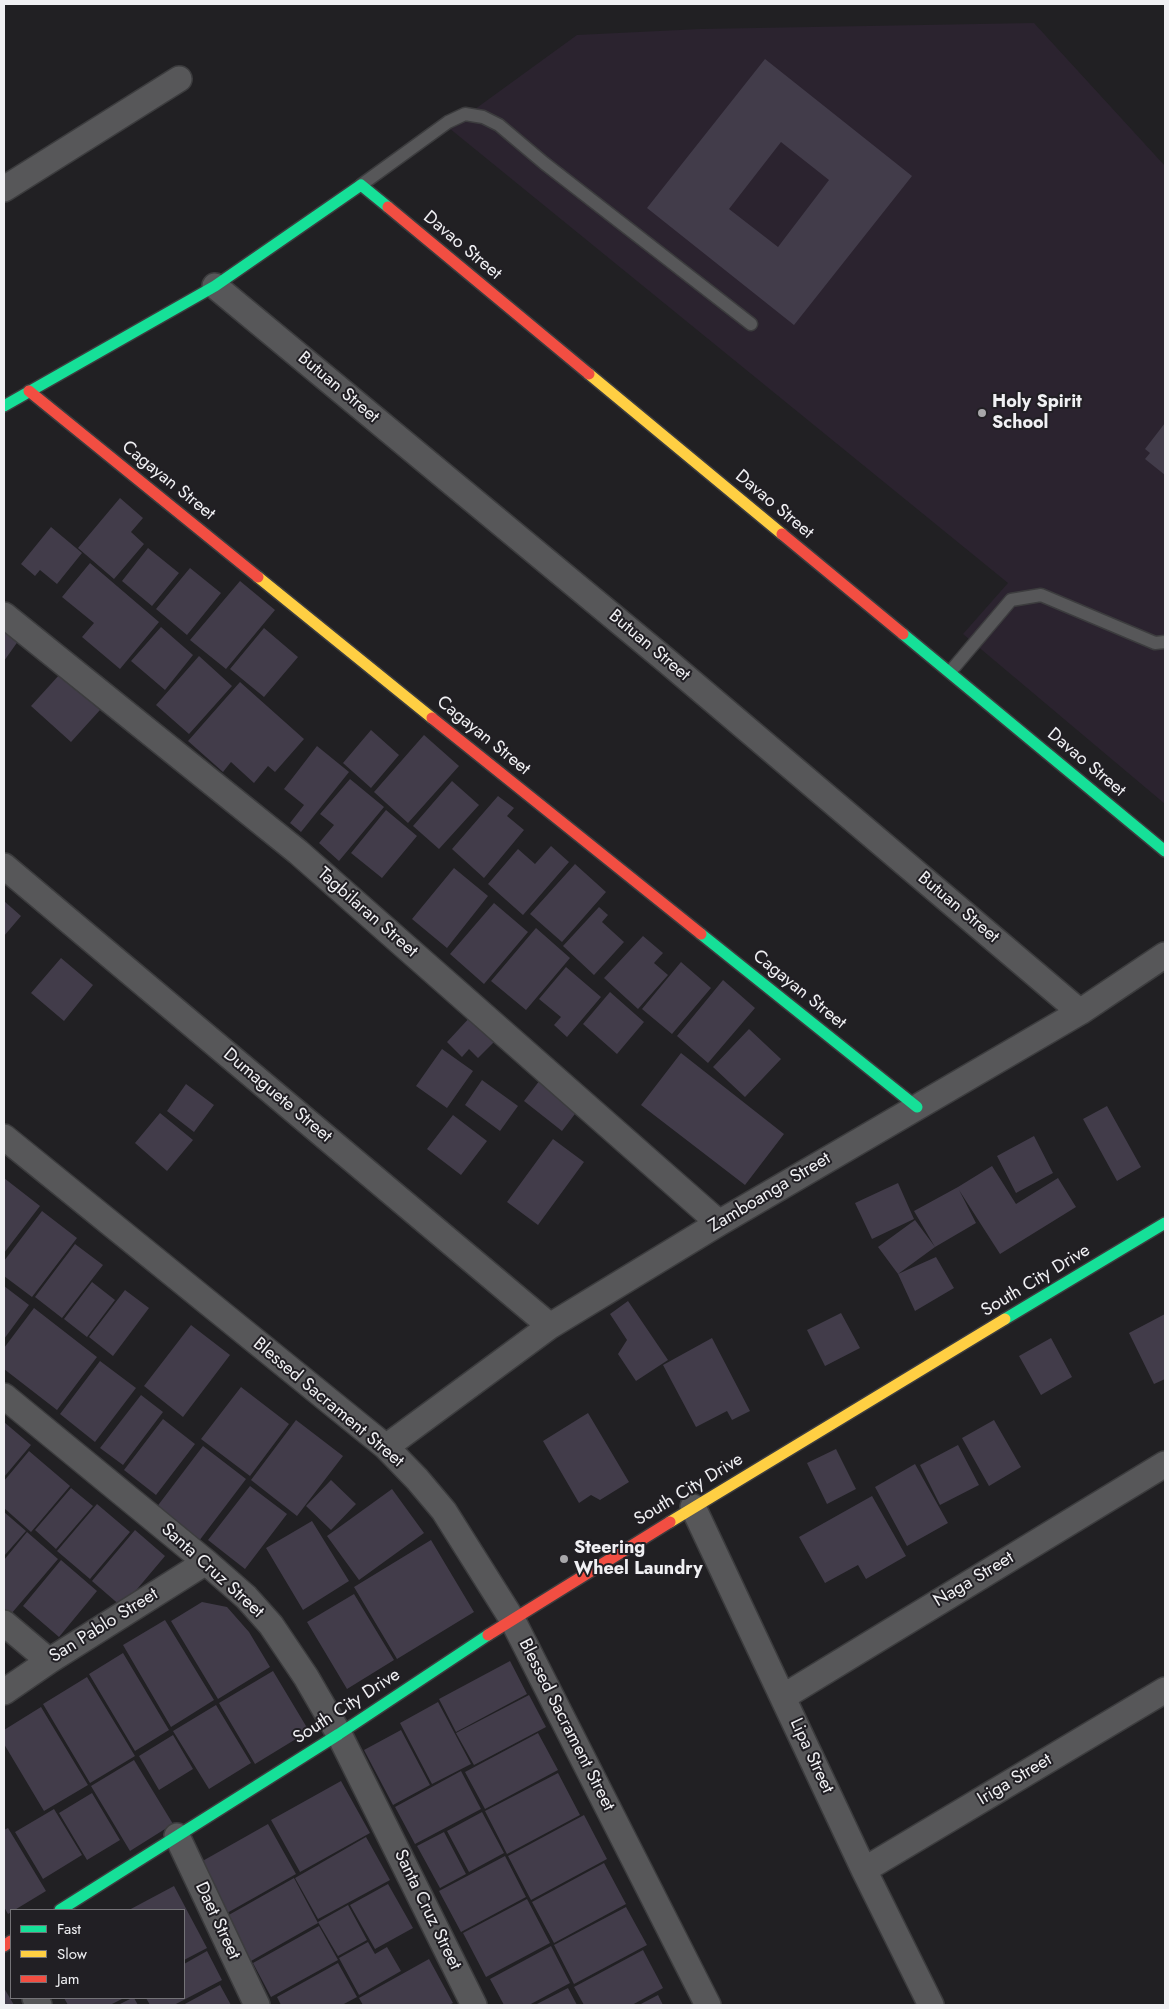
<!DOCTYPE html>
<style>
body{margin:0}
#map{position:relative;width:1169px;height:2009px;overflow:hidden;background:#212023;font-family:Jost,sans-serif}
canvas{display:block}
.frame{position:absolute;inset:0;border:5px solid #f0f0f3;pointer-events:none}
.legend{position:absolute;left:10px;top:1909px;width:175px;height:90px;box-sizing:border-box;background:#211f24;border:1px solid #747377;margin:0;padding:6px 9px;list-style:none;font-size:15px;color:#f0f0f3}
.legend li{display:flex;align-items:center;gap:10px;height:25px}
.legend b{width:25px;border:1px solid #747377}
</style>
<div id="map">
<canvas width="1169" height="2009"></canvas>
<div class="frame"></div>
<ul class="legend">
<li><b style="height:6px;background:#16e098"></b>Fast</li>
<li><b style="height:6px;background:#ffcf43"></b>Slow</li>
<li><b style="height:6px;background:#f24e42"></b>Jam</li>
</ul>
</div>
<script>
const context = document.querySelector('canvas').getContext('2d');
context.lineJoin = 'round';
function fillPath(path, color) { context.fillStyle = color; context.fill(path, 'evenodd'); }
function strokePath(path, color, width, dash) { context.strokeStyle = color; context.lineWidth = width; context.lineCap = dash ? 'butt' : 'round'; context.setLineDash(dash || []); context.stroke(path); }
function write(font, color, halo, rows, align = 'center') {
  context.font = font + ' Jost,sans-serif'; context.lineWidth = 4; context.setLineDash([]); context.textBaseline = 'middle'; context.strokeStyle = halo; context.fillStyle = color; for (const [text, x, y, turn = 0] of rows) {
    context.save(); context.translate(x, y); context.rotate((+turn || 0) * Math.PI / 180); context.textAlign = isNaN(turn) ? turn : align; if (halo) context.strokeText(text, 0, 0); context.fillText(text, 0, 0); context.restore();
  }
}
fillPath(new Path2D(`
 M1034,23l131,143v638l-202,-170 45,-51 -559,-455 128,-93 123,-6z`), '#2b232f');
fillPath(new Path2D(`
 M765,59l147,117 -118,149 -147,-117zM781,142l48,38 -51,67 -49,-38z
 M1165,423v52l-20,-16 5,-6 -5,-4z
 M120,498l23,20 -12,14 13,12 -30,35 -36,-31z
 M51,527l31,26 -25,31 -17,-14 -5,6 -14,-12z
 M148,548l31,25 -27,33 -30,-25z
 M90,563l69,59 -39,47 -38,-32 12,-14 -32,-26z
 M190,568l31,25 -34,42 -31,-26z
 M240,581l35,29 -49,59 -36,-29z
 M4,624l17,13 -17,24z
 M161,627l32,28 -28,35 -34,-29z
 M264,628l34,29 -34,40 -34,-28z
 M199,656l33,30 -43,48 -33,-29z
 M60,674l40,36 -29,32 -40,-36z
 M240,682l64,57 -29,33 -7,-6 -14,17 -23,-21 -8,10 -35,-31z
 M371,730l28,25 -28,33 -28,-25z
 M424,735l35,31 -51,57 -34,-31z
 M317,746l32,26 -48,60 -11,-9 14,-18 -20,-16z
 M350,779l34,28 -45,54 -20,-18 15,-18 -14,-11z
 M452,781l27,24 -40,44 -26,-23z
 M498,796l16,12 -7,8 17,14 -40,48 -32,-29z
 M386,810l31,26 -35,42 -31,-25z
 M551,846l18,16 -46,53 -35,-31 30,-35 17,15z
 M575,864l31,28 -44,50 -32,-28z
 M454,868l34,28 -41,52 -35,-29z
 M4,901l17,15 -17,20z
 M494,903l34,29 -44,52 -34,-30z
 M599,907l9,8 -6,7 22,20 -30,33 -31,-29z
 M536,928l34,30 -44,52 -35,-29z
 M643,936l20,17 -9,10 14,12 -30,34 -34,-31z
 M61,958l32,27 -29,36 -33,-28z
 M681,962l30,26 -39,46 -30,-25z
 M566,967l35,30 -34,40 -13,-12 7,-8 -22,-18z
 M723,980l32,28 -47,55 -31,-27z
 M610,992l34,30 -27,32 -34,-30z
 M472,1015l25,24 -19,19 -9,-9 -7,8 -15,-15z
 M749,1029l32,30 -36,38 -32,-30z
 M442,1049l31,22 -26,37 -31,-22z
 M681,1053l103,81 -39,51 -104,-80z
 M543,1076l38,30 -19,25 -38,-30z
 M482,1080l36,26 -18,25 -35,-26z
 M186,1084l28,21 -20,27 -27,-21z
 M1107,1106l34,61 -24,14 -34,-62z
 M160,1113l33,27 -26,31 -32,-28z
 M453,1115l34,26 -26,34 -34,-26z
 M1034,1136l19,37 -37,20 -19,-37z
 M553,1139l31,23 -46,63 -31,-23z
 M992,1166l24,38 42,-26 18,29 -76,47 -41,-64 17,33 -41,24 -21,-36 44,-24z
 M4,1178l36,28 -36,47z
 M898,1183l16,36 -42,20 -17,-36z
 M42,1211l35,27 -45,59 -28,-21v-15z
 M915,1220l20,27 -37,27 38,-17 18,31 -39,23 -17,-37 -20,-27z
 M75,1244l28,21 -41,53 -27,-21z
 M92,1282l23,18 -28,37 -23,-18z
 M4,1286l25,19 -25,34z
 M125,1290l24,18 -36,48 -24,-19z
 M628,1301l40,59 -32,21 -18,-27 9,-14 -17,-26z
 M34,1308l63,49 -40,53 -53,-41v-21z
 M841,1313l19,35 -35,18 -18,-36z
 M1165,1314v65l-11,5 -25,-51z
 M191,1325l39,30 -47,62 -39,-31z
 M712,1338l38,73 -18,9 -5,-9 -31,16 -33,-62z
 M1051,1338l21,39 -31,18 -22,-39z
 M100,1361l36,27 -41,54 -35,-28z
 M241,1387l48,37 -39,52 -49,-37z
 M141,1395l22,17 -40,53 -23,-17z
 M588,1413l41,69 -29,18 -9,-5 -12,8 -36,-62z
 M163,1419l32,25 -39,51 -32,-25z
 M296,1420l47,36 -46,60 -46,-36z
 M994,1420l27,47 -32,19 -27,-48z
 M4,1422l27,23 -27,32z
 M958,1445l21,40 -39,20 -20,-40z
 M203,1446l43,33 -47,62 -43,-33z
 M836,1449l20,40 -29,15 -20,-41z
 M29,1451l41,35 -39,46 -27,-24v-27z
 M915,1464l33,59 -41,23 -32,-59z
 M331,1480l25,24 -25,26 -25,-24z
 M250,1486l37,28 -42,55 -37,-29z
 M71,1488l22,18 -37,43 -21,-19z
 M392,1489l32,44 -65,47 -32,-44z
 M872,1496l34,60 -40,23 -8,-14 -33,18 -26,-46z
 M97,1504l33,28 -40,47 -33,-28z
 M4,1512l22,19 -22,25z
 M312,1521l37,60 -46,29 -37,-62z
 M135,1530l30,26 -43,51 -30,-26z
 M27,1532l31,27 -47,55 -7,-6v-48z
 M431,1540l43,72 -77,47 -43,-72z
 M61,1560l36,31 -38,46 -36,-31z
 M354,1594l40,66 -47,29 -40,-67z
 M202,1602l25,5 22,25 21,35 -52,32 -47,-78z
 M165,1620l49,80 -43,27 -48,-82z
 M123,1653l46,77 -34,21 -46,-77z
 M510,1661l17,33 -71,38 -17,-33z
 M273,1671l36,60 -54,33 -36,-61z
 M87,1677l48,79 -45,27 -47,-79z
 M529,1695l17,32 -72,38 -18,-32z
 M438,1702l33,62 -39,20 -32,-61z
 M216,1705l35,58 -42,26 -36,-58z
 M41,1707l47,78 -44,26 -40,-67v-14z
 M401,1730l29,55 -37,20 -29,-55z
 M538,1733l20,37 -73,39 -20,-37z
 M173,1735l20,34 -34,21 -20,-34z
 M134,1760l39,64 -43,27 -39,-65z
 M461,1771l20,38 -66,35 -20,-37z
 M558,1773l22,42 -73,39 -22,-43z
 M341,1781l29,52 -70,39 -29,-52z
 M92,1793l28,47 -33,20 -28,-47z
 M54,1809l28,46 -39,24 -28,-47z
 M482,1812l22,41 -35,19 -22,-41z
 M584,1815l23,44 -76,41 -23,-44z
 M268,1824l28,50 -69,39 -28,-50z
 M8,1828l38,63 -38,23 -4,-7v-77z
 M444,1832l22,42 -26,14 -23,-42z
 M366,1837l24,43 -72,39 -23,-41z
 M505,1856l21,41 -65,35 -22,-41z
 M604,1863l22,41 -72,39 -22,-41z
 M294,1878l24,45 -67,38 -24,-45z
 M388,1884l25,44 -38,21 -25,-44z
 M174,1886l33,62 -23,12v-50h-55z
 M527,1899l23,44 -64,34 -23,-44z
 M348,1905l19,35 -29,16 -20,-34z
 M626,1907l21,38 -73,39 -20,-39z
 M319,1926l19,34 -67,37 -18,-34z
 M368,1942l7,12 12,-7 14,24 -42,24 -20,-37z
 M551,1946l19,37 -41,22h-25l-14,-26z
 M643,1950l20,38 -31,17h-48l-10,-18z
 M207,1951l15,29 -48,25h-24l-4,-7h38v-34z
 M429,1959l24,44 -4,2h-86l-4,-7z
 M338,1963l19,34 -15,8h-61l-4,-8z
 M220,1985l11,20h-48z
 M4,1988l10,17h-10z
 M568,1988l9,17h-42z
 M658,1995l5,10h-24z
 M64,1998h60l-14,7h-42z
 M132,1998h2l4,7h-20z`), '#423c4a');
const lane = new Path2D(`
 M361,185l87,-63 17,-8 18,3 16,8 45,38 207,161
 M950,672l61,-72 30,-5 114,48 10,-1`);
const street = new Path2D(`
 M4,189l175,-110
 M215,286l453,376 412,350
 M4,615l294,237 421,371
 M4,866l546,460
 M4,1137l382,310 31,32 27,32 68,108 196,386
 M4,1396l202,166 40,35 25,28 35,52 33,57 135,271
 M386,1447l164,-121 169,-103 361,-211 85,-57
 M693,1507l171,363 67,135
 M4,1623l45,38
 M4,1692l45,-31 157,-99
 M783,1697l382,-233
 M177,1836l80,169
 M864,1870l301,-180
 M35,1998l4,7`);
const fast = new Path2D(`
 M4,406l211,-120 146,-101 27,22
 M903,634l262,217
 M701,934l216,173
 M1005,1319l160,-96
 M60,1910l279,-176 149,-99`);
const slow = new Path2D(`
 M589,374l193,160
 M258,577l174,141
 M670,1522l335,-203`);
const jam = new Path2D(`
 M388,207l201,167
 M29,391l229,186
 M782,534l121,100
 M432,718l269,216
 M488,1635l182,-113
 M4,1946l7,-5`);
strokePath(lane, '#3c3c3e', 15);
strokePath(street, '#3c3c3e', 28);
strokePath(fast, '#3c3c3e', 14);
strokePath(slow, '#3c3c3e', 14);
strokePath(jam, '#3c3c3e', 14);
strokePath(lane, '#575759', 12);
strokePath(street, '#575759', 25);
strokePath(fast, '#16e098', 11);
strokePath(slow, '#ffcf43', 11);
strokePath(jam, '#f24e42', 11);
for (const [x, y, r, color] of [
 [982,413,5,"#a8a7aa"],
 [564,1559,5,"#a8a7aa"]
]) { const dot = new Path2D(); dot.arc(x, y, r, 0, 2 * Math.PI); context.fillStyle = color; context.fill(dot); strokePath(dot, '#211f24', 2); }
write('18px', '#f0f0f3', '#211f24', [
 ["Davao Street",462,246,40],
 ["Butuan Street",338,388,40],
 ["Cagayan Street",168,481,39],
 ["Davao Street",774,505,40],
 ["Butuan Street",649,646,40],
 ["Cagayan Street",483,736,39],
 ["Davao Street",1086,763,40],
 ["Butuan Street",958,908,40],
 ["Tagbilaran Street",367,913,41],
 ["Cagayan Street",799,990,39],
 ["Dumaguete Street",277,1096,40],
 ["Zamboanga Street",770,1193,-31],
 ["South City Drive",1036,1281,-31],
 ["Blessed Sacrament Street",328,1403,40],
 ["South City Drive",689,1490,-31],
 ["Santa Cruz Street",212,1571,42],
 ["Naga Street",974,1580,-31],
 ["San Pablo Street",104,1626,-32],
 ["South City Drive",347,1707,-33],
 ["Blessed Sacrament Street",566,1725,63],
 ["Lipa Street",811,1756,65],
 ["Iriga Street",1015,1780,-31],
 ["Santa Cruz Street",427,1910,64],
 ["Daet Street",217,1921,65]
]);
write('bold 18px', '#f0f0f3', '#211f24', [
 ["Holy Spirit",992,403],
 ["School",992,424],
 ["Steering",574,1549],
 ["Wheel Laundry",574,1570]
], 'left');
</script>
